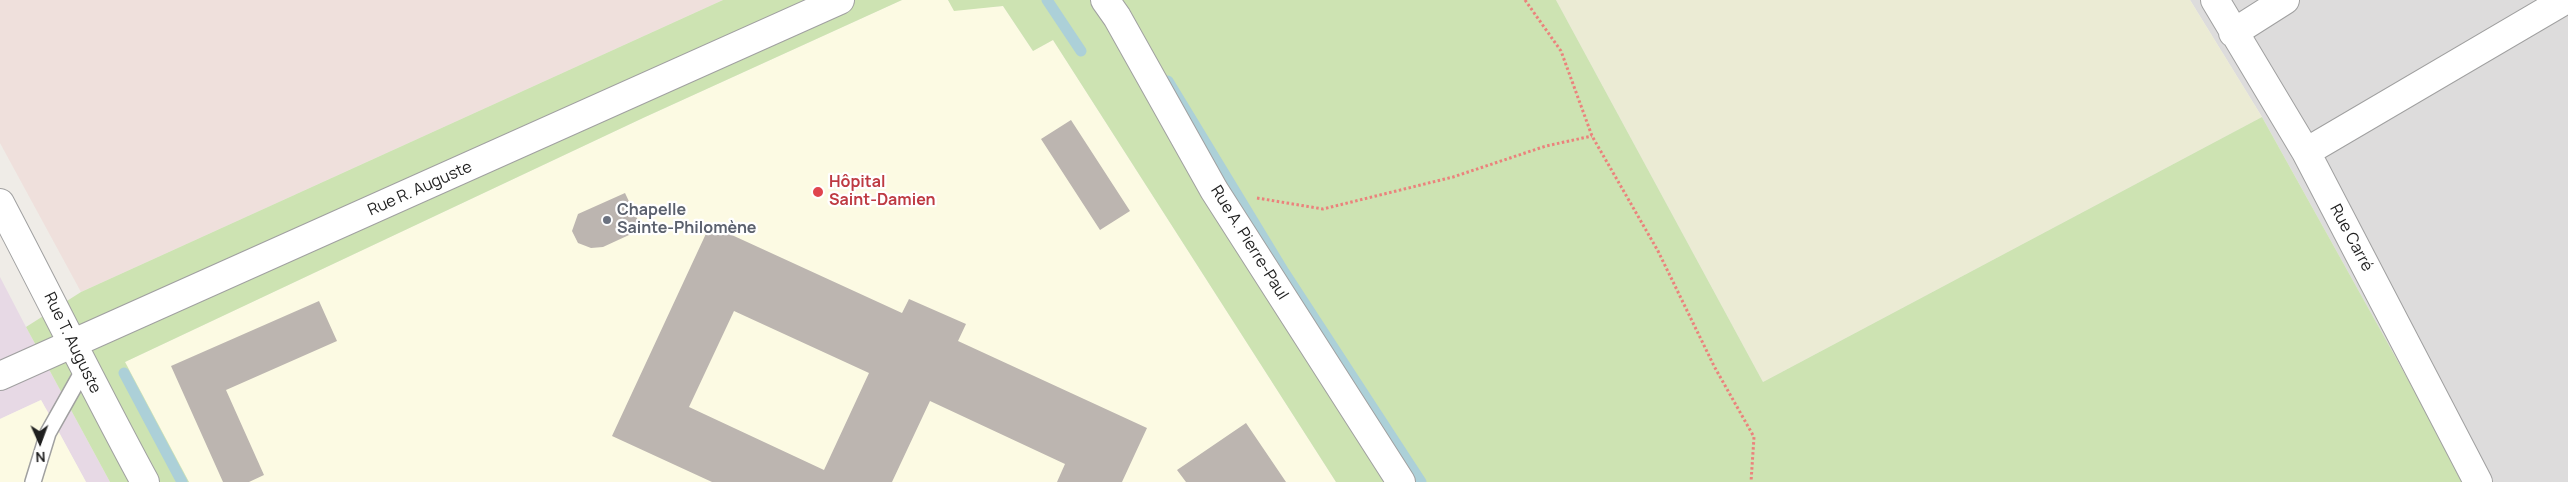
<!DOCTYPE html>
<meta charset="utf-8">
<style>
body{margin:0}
#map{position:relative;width:2568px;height:482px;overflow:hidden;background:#efece7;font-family:Manrope,sans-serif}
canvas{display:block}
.north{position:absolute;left:15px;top:417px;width:50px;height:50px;-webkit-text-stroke:4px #fff;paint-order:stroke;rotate:178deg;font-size:14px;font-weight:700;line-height:20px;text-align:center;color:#1f1f1f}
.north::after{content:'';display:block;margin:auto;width:18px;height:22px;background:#1f1f1f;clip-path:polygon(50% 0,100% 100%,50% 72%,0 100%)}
</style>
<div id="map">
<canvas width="2568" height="482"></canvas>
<div class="north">N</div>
</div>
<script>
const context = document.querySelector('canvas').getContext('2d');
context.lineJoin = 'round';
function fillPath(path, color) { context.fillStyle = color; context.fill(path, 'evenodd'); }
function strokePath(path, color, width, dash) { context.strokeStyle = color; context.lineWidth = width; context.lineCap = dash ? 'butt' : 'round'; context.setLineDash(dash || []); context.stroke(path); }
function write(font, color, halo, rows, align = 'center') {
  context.font = font + ' Manrope,sans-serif'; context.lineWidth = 4.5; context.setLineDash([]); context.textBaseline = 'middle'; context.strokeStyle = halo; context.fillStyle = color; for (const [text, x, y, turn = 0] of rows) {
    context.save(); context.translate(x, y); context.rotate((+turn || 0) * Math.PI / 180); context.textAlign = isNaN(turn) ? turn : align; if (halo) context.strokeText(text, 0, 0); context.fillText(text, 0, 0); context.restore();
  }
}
fillPath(new Path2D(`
 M2190,0h378v482h-103l-203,-365z`), '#dddcdc');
fillPath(new Path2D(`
 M0,277l26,50 84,155h-24l-45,-82 -41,19z`), '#e7d9e5');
fillPath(new Path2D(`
 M902,0h46l6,10 49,-4 30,45 20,-11 283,442h-1147l-64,-120 518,-244z
 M41,400l13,23 32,59h-86v-63z`), '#fcfae3');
fillPath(new Path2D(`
 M0,0h723l-642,292 -81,-149z`), '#efe0dc');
fillPath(new Path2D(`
 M1556,0h634l72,117 -499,265z`), '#ebebd4');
fillPath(new Path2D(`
 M723,0h179l-259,118 -518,244 64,120h-79l-84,-155 55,-35z
 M948,0h608l207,382 499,-265 203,365h-1129l-283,-442 -20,11 -30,-45 -49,5z`), '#cde3b2');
strokePath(new Path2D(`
 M1047,0l34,51
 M1168,81l116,191 137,210
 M124,373l58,109`), '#acd0d8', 11);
fillPath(new Path2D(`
 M1071,120l59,91 -30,19 -59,-91z
 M625,193l17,36 -39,18 -12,1 -13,-5 -6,-12 6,-17z
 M710,225l192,88 7,-14 57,25 -8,17 189,87 -25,54h-65l8,-18 -135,-63 -38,81h-180l-100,-46zM734,311l135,62 -45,97 -135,-63z
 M319,301l18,40 -111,49 38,85 -15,7h-26l-52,-116z
 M1246,423l40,59h-100l-9,-12z`), '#bcb5b0');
const service = new Path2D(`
 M33,482l15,-49 36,-64`);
const minor = new Path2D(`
 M1105,0l12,17 97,173 187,292
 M2215,0l91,152 172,330
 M2233,33l52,-33
 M2306,152l259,-152
 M0,203c49,93 95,187 145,279
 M0,376l840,-376`);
strokePath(service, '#a0a0a0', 18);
strokePath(minor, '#a0a0a0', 30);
strokePath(new Path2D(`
 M1525,0l36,51 31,85 66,115 56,115 40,71 -3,45
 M1257,198l66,11 130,-32 93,-31 46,-10`), '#eb827c', 3, [2.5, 2.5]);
strokePath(service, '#fff', 15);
strokePath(minor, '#fff', 28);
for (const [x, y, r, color] of [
 [818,192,6,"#e0444e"],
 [607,220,5,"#6b7280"]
]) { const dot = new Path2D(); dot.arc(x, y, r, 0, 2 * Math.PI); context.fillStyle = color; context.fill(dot); strokePath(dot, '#fff', 2); }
write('bold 16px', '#be3a42', '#fff', [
 ["Hôpital",829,183],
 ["Saint-Damien",829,201]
], 'left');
write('16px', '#1f1f1f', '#fff', [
 ["Rue R. Auguste",420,189,-24],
 ["Rue Carré",2351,238,62],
 ["Rue A. Pierre-Paul",1249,243,58],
 ["Rue T. Auguste",72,343,64]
]);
write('bold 16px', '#5b616d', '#fff', [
 ["Chapelle",617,211],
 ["Sainte-Philomène",617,229]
], 'left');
</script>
